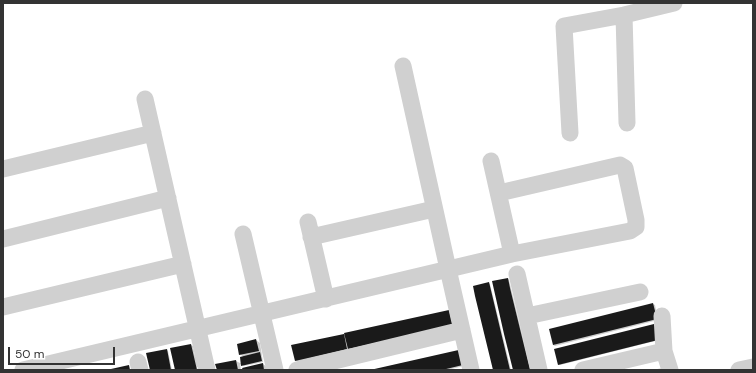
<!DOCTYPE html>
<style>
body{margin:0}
#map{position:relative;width:756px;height:373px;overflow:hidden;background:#fff;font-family:"DM Sans",sans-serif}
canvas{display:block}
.frame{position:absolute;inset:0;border:4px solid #333;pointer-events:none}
.scale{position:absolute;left:8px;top:347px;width:107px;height:18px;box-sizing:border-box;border:2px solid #333;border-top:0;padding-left:5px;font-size:12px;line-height:14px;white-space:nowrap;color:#333;-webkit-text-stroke:3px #fff;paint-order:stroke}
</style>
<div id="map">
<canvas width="756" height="373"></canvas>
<div class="frame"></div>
<div class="scale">50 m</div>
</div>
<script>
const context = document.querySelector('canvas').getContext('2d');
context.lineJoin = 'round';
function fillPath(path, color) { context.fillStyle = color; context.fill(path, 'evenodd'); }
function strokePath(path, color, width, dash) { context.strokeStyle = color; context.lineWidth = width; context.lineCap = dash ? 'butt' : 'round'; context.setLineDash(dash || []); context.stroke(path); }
fillPath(new Path2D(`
 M508,279l1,1 22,90h-17z
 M488,283l2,1 21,86h-17z
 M653,304l2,1 3,15 -103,26 -2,-1z
 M449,311l5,16 -156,35 -2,-1 -3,-15z
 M663,339l-103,26 -2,-1 -3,-15z
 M256,340l4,3 3,19 -19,4 -4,-2 1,6h-23l18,-9 6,3 2,-7 -4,-3z
 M191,345l2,1 2,10 2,2 2,9h-2l1,3h-22z
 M167,350l1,1 4,19h-21z
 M463,350l5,15 -21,5h-75z
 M263,364l4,3v3h-23z
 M663,368l4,2h-15z`), '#0003');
fillPath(new Path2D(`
 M508,278l2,10 20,82h-17l-9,-36 -12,-53z
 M489,282l10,42 11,46h-17l-18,-74 -2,-10z
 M653,303l4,16 -104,26 -4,-16z
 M449,310l4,16 -105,23 -4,-16z
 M658,323l4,16 -104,26 -4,-16z
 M344,334l3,15 -52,12 -4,-16z
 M256,339l3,12 -20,4 -2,-11z
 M191,344l6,26h-22l-5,-22z
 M167,349l4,21h-21l-4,-17z
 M463,349l4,15 -25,6h-72z
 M260,352l2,9 -21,5 -1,-9z
 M236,360l2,10h-21l-2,-6z
 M263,363l1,7h-21l-1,-2z
 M129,365l1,5h-19v-1z`), '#1a1a1a');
strokePath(new Path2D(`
 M624,15l3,108
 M403,66l45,203 23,101
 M145,99l62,271
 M570,133l-6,-107 60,-11 50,-12
 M491,161l21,93
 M3,169l150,-36
 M308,222l18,77
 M243,234l32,136
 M311,237l123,-28
 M3,239l165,-41
 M517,274l22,96
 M3,307l180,-43
 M527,316l113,-24
 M662,316l2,35 6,19
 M138,362l2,8
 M23,370l489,-116 118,-23 6,-4v-7l-11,-52 -5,-3 -121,28
 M297,370l165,-40
 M583,370l81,-19
 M739,370l14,-3`), '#d0d0d0', 17);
</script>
